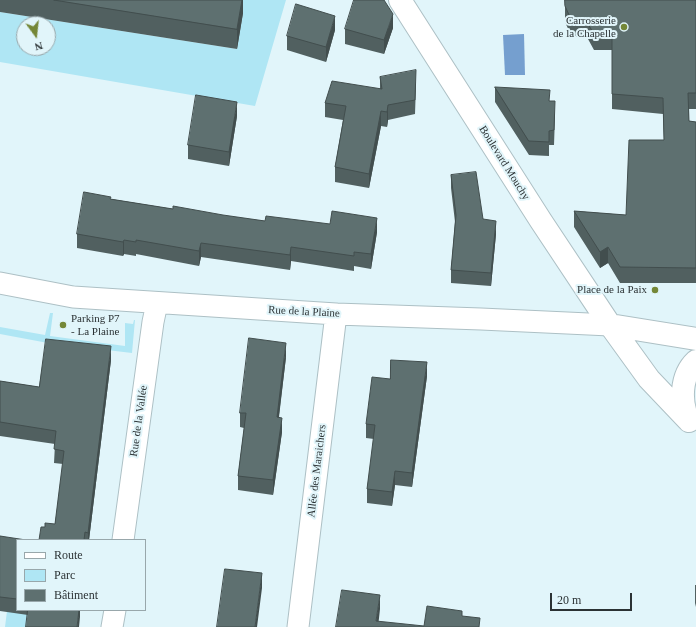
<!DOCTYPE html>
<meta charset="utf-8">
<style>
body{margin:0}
#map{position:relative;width:696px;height:627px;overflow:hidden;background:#e1f5fa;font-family:Georgia,serif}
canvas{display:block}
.legend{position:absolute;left:16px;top:539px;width:130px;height:72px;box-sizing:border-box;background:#e1f5fa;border:1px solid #98a7ab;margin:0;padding:5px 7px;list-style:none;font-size:12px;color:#2b3234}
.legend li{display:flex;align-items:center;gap:8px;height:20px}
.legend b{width:20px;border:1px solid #98a7ab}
.north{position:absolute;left:16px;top:16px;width:40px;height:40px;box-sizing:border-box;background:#e1f5fa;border:1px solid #98a7ab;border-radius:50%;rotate:165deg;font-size:11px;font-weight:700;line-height:16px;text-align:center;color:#2b3234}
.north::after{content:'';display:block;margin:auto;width:14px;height:18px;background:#748737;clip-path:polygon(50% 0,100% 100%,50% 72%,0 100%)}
.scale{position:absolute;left:550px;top:593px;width:82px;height:18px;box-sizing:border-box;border:2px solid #2b3234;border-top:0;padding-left:5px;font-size:12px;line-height:14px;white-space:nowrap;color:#2b3234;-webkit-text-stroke:3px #e1f5fa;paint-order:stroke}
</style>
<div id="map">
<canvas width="696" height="627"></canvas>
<ul class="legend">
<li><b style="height:5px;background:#fff"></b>Route</li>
<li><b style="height:11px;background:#afe6f4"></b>Parc</li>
<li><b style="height:11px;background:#5e7070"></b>Bâtiment</li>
</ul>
<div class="north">N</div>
<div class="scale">20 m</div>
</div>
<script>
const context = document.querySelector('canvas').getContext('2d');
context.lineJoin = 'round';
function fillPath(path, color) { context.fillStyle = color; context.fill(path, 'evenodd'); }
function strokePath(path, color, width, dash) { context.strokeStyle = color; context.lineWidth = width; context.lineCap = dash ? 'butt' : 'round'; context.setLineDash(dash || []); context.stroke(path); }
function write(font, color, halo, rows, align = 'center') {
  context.font = font + ' Georgia,serif'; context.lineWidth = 4; context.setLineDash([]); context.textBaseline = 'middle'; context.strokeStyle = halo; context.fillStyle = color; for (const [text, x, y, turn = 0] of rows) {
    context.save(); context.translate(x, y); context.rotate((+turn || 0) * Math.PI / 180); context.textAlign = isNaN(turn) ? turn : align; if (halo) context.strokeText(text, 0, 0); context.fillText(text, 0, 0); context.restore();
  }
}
fillPath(new Path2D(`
 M211,0h75l-31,106 -255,-44v-50l237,37 6,-36zM24,24h24v24h-24z
 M50,313h3l-3,23 75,10v-23l8,1 1,-4h1l-3,33 -84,-10 -48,-9v-7l45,8z
 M8,603l9,7h19l-2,17h-29z`), '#afe6f4');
fillPath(new Path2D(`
 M524,34l1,41h-20l-2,-40z`), '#759fcf');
const street = new Path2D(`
 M0,283l73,14 263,17 145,5 129,6
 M123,540l30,-218 4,-19
 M112,627l3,-17
 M298,627l38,-313`);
const secondary = new Path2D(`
 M400,0l141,221 69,104 39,54 39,41
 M610,325l86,14
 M689,421c-9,-18 -9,-45 7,-60`);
strokePath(street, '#adc0c5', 23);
strokePath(secondary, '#adc0c5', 24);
strokePath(street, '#fff', 21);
strokePath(secondary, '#fff', 22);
fillPath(new Path2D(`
 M0,0h243v13l-6,36 -237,-37z
 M696,0v109h-7v12l7,1v161h-76l-12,-20 -8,5 -26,-41v-16l52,4 38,-75 -1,-26 -51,-5v-59h-18l-6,-11 -11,-2 -7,-4 -5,-11v-16z
 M393,28l-9,26 -39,-10v-15z
 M335,30l-9,32 -39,-12v-14z
 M380,77l36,8 -1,29 -27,6 -1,7 -6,-1 -12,62 -34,-6v-15l8,-47 -18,-3v-14l55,-14z
 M495,87l55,14 5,15 -1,29h-5v11l-20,-1 -34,-53z
 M237,116l-8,50 -41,-7v-14z
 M451,175l32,44 13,15 -5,52 -40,-3v-13l4,-48 -4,-34z
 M111,199l62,10 92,12 112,11 -6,37 -17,-3v5l-63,-10 -1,9 -89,-13 -2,9 -63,-12v2l-12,-2 -1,2 -46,-8v-14z
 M286,357l-7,60 3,15 -9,63 -35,-5v-14l6,-48 -4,-1v-14z
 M111,360l-22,180h-50l6,-13 10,-3 8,-60 -9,-1 1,-19 -55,-8v-55l39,6z
 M427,376l-15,111 -17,-2 -3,21 -25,-3v-14l7,-50 -8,-1v-14l24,-45z
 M0,536l17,4v70h63v7l-52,-2 -28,-4z
 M695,585h1v22l-1,-4z`), '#516060');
fillPath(new Path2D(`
 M242,0h1v13l-6,36v-20z
 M393,14v14l-9,26v-14z
 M335,16v14l-9,32v-15z
 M237,102v14l-8,50v-14z
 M388,105v15l-1,7v-15z
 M381,111v15l-12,62v-14z
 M377,218v14l-6,37v-15z
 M496,221v13l-5,52v-13z
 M124,240v14l-1,2v-14z
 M201,243v14l-2,9v-15z
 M291,247v14l-1,9v-15z
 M608,247v16l-8,5v-16z
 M286,343v14l-9,74v-14z
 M111,346v14l-22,180h-1v-7z
 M427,362v14l-15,111v-14z
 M282,418v14l-9,63v-15z
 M395,471v14l-3,21v-14z
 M262,573v15l-5,39h-2z
 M380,595v14l-2,18 -2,-6z
 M79,610h1v7l-1,10h-2z`), '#424e4e');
const building = new Path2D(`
 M54,0h188l-5,29z
 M354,0h30l9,14 -9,26 -39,-11z
 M565,0h131v93h-8l1,28 7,1v146l-76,-1 -12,-20 -8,5 -26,-41 52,4 3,-75h35l-1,-42 -51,-4v-60h-18l-6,-10 -11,-3 -7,-4 -5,-11z
 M296,4l39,12 -9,31 -39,-11z
 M416,70l-1,30 -27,5 -1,7 -6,-1 -12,63 -34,-7 11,-61 -21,-3 7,-22 50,8 -2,-12z
 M495,87l55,3 -1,11h6l-1,29 -5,1v11l-20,-1z
 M196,95l41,7 -8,50 -41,-7z
 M476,172l7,47 13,2 -5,52 -40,-3 5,-55 -5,-40z
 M84,192l27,5 -1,2 63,10v-3l50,9 42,6 1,-5 64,8 2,-13 45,7 -6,36 -17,-2v4l-63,-9 -1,8 -89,-12 -2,8 -63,-11v2l-12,-2 -1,2 -46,-8z
 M249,338l37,5 -9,74 5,1 -9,62 -35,-4 8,-63h-6z
 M46,339l65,7 -23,187 -3,-1 -1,8h-45l2,-13h4v-4l10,1 9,-73 -10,-2 2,-18 -56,-9v-41l39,6z
 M391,360l36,2 -15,111 -17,-2 -3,21 -25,-3 8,-64 -9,-1 6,-47 18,2z
 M0,536l26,4h-9v59l-17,-2z
 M225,569l37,4 -7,54h-38z
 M342,590l38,5 -4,26 48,5 3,-20 35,5v5l18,2 -1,9h-143z
 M28,610h51l-2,17h-51z`);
fillPath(building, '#5e7070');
strokePath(building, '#424e4e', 1);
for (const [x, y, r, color] of [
 [624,27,4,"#748737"],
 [655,290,4,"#748737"],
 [63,325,4,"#748737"]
]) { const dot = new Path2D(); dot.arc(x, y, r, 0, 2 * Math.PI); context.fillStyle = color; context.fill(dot); strokePath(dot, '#e1f5fa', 1.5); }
write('11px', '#2b3234', '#e1f5fa', [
 ["Carrosserie",616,21],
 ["de la Chapelle",616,34],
 ["Place de la Paix",647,290],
 ["Parking P7",71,319,"left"],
 ["- La Plaine",71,332,"left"]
], 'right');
write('11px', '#2b3234', '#e1f5fa', [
 ["Boulevard Mouchy",504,163,58],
 ["Rue de la Plaine",304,312,3],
 ["Rue de la Vallée",139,421,-82],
 ["Allée des Maraichers",317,471,-83]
]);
</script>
